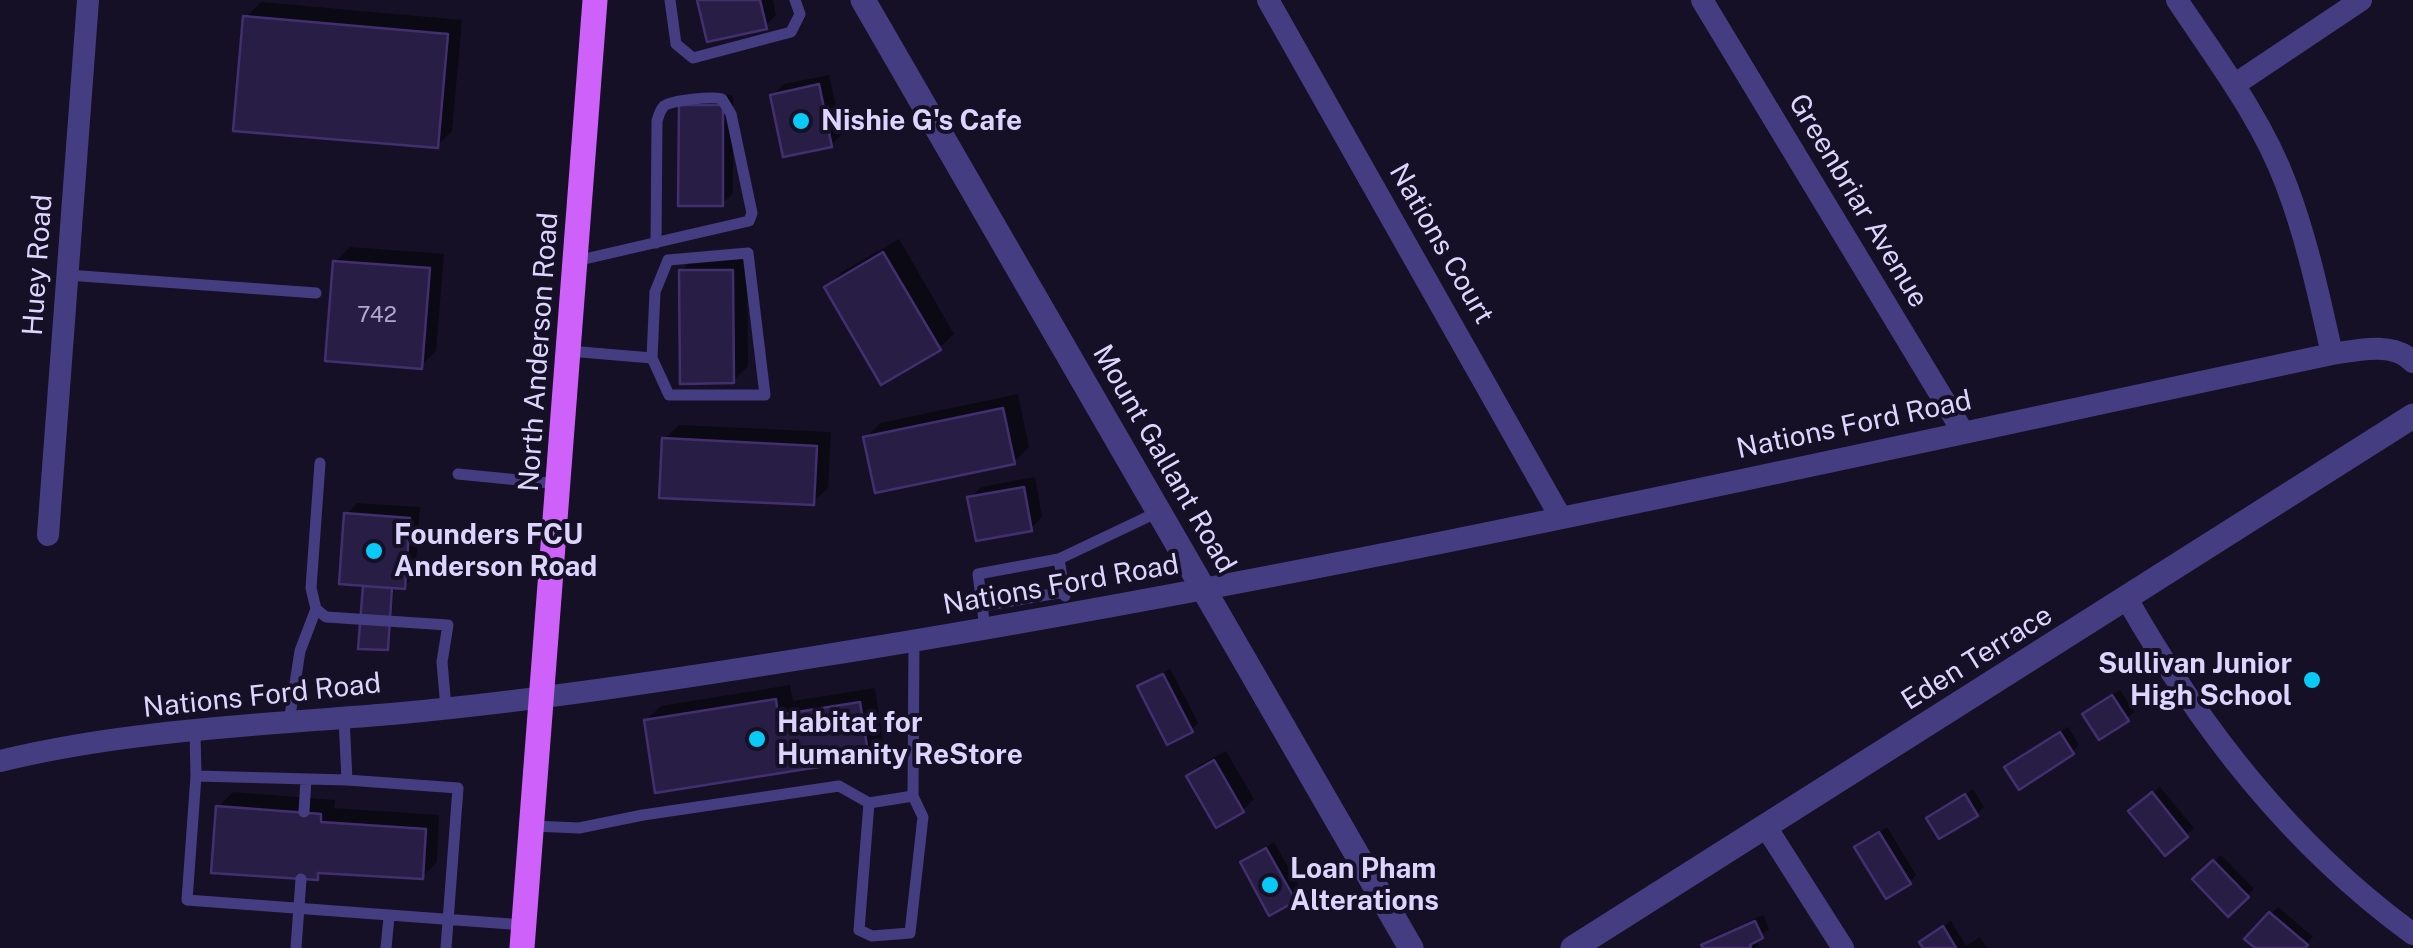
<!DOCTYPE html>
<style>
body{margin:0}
canvas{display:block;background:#151025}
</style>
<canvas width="2413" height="948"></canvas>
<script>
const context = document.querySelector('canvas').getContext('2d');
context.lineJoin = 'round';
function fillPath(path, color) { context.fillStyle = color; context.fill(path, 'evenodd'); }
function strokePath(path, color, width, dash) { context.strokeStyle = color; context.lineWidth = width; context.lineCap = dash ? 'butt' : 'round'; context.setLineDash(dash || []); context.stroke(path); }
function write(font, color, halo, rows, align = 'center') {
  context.font = font + ' "Public Sans",sans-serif'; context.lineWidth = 8; context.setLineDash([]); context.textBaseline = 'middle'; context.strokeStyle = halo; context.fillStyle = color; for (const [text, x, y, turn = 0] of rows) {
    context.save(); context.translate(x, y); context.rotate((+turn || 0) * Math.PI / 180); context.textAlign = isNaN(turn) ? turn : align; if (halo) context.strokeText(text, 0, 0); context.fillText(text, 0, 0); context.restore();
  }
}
fillPath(new Path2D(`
 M700,0h73l3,15 -11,11z
 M261,2l201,18 -10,111 -15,15 -191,-129z
 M829,75l13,59 -11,11 -59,-50 12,-11z
 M692,95h41v98l-11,11 -41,-98z
 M899,239l55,95 -15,14 -112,-61 15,-15z
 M350,247l94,7 -8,97 -15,15 -86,-104z
 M696,256h51l1,110 -15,15 -52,-110z
 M1018,394l11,53 -15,15 -148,-24 14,-15z
 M679,425l152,7 -3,56 -15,14 -149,-63z
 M1035,477l7,40 -11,11 -61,-30 11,-11z
 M357,503l63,4 -5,68 -11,11 -10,-1 -4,60 -3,3 -26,-2 4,-62 -19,-69z
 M1170,668l28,55 -7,7 -51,-43z
 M790,685l3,16 82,-13 8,54 -15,15 -222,-37 15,-14z
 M2120,690l15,22 -36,25 -7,-29z
 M2068,727l11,18 -7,7 -58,9z
 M1226,751l28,48 -11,11 -54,-34 11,-11z
 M2160,787l34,41 -29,25 -26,-49z
 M1973,789l11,18 -7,7 -48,4z
 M233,792l102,8 -1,8 105,7 -2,47 -15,15 -98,-6 -7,7 -99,-71z
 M1887,827l29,48 -7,7 -52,-34z
 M1274,842l28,50 -7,7 -52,-36z
 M2221,855l33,34 -26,25 -33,-35z
 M2278,907l35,30 -10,11h-44l-11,-10z
 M1763,915l6,14 -13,10 3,6 -3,3h-51l-1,-3 7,-7z
 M1951,921l15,25 14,-9 7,11h-61l-4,-6z`), '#0007');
const building = new Path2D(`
 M697,0h63l7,29 -60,13z
 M243,16l205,18 -10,114 -205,-17z
 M819,84l13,63 -49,10 -13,-62z
 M679,105h44v101h-45z
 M883,252l58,98 -60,35 -57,-98z
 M333,261l97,7 -8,101 -97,-8z
 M679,270h54l1,113 -54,1z
 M1003,408l12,56 -140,29 -12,-56z
 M662,438l155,8 -3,59 -155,-7z
 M1024,487l8,44 -56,10 -9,-44z
 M344,513l66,5 -5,71 -66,-5z
 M363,586l29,2 -4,62 -30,-1z
 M1163,674l30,58 -26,13 -30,-59z
 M2112,695l17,26 -30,19 -17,-26z
 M776,699l2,16 82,-13 9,57 -214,34 -11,-73z
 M2060,732l14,22 -55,36 -15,-23z
 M1214,760l30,52 -28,16 -30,-52z
 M2152,792l36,45 -23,19 -37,-45z
 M1965,794l13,22 -39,23 -13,-21z
 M216,806l105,8v8l105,7 -3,50 -105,-6v7l-107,-7z
 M1879,832l32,52 -25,15 -32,-52z
 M1266,848l30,53 -27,15 -29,-54z
 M2213,860l36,37 -21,20 -36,-38z
 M2269,912l39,33 -3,3h-50l-11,-9z
 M1755,921l8,17 -13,7 1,3h-48l-2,-3z
 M1943,926l13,22h-33l-4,-6z`);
fillPath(building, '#281d45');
strokePath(building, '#422f70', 2.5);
strokePath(new Path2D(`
 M670,0l6,44 17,14 98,-26 9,-18 -5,-14
 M576,261l173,-40 3,-8 -21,-99 -9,-15c-10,-3 -49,1 -58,7 -4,4 -5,9 -7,15l-1,122
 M67,275l249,18
 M569,351l83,7 17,37h96l-17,-142 -80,7 -13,32 -3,66
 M320,463l-9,125 5,21 10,8 122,8 -6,37 4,46
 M458,474l101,10
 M1059,559l6,37
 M982,606l82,-14
 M985,629l-7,-55 81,-15 101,-48
 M344,718l3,62
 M289,722l11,-71 16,-42
 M195,732l1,44 -9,124 337,25
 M196,776l151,4 111,8 -12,160
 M869,803l-10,127 13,6 38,-3 13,-116 -10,-21
 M304,812l2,-33
 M533,826l46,2 64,-13 196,-29 30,17 44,-7 1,-155
 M296,948l5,-69
 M386,948l3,-31`), '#453d82', 11);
strokePath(new Path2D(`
 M1268,0l293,518
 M1702,0l261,432
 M2177,0c39,59 84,117 109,184 21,55 33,112 46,170
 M2234,85l127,-85
 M48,535l40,-535
 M2127,599c74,130 164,246 286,335
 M0,761c130,-32 268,-36 402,-48 138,-13 275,-34 412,-56 510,-81 1014,-196 1518,-303 25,-4 62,-13 81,8
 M1766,827l77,121`), '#453d82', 22);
strokePath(new Path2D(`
 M863,0l548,948
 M1573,948l840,-532`), '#453d82', 25);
strokePath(new Path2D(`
 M522,948l73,-948`), '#cd61f9', 25);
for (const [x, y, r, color] of [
 [801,121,10,"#09caf6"],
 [374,551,10,"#09caf6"],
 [2312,680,10,"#09caf6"],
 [757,739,10,"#09caf6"],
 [1270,885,10,"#09caf6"]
]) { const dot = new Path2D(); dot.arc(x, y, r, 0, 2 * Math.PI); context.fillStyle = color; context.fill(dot); strokePath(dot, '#151025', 4); }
write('22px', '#b0a7cf', null, [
 ["742",377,315]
]);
write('bold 28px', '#ddd5fd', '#151025', [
 ["Nishie G's Cafe",821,121],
 ["Founders FCU",394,535],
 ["Anderson Road",394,567],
 ["Sullivan Junior",2292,664,"right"],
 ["High School",2292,696,"right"],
 ["Habitat for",777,723],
 ["Humanity ReStore",777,755],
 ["Loan Pham",1290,869],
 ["Alterations",1290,901]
], 'left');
write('28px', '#ddd5fd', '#151025', [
 ["Greenbriar Avenue",1858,201,59],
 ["Nations Court",1441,244,60],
 ["Huey Road",38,265,-86],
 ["North Anderson Road",539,352,-86],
 ["Nations Ford Road",1854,425,-12],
 ["Mount Gallant Road",1164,459,60],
 ["Nations Ford Road",1061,585,-10],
 ["Eden Terrace",1977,658,-32],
 ["Nations Ford Road",262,696,-6]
]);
</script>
